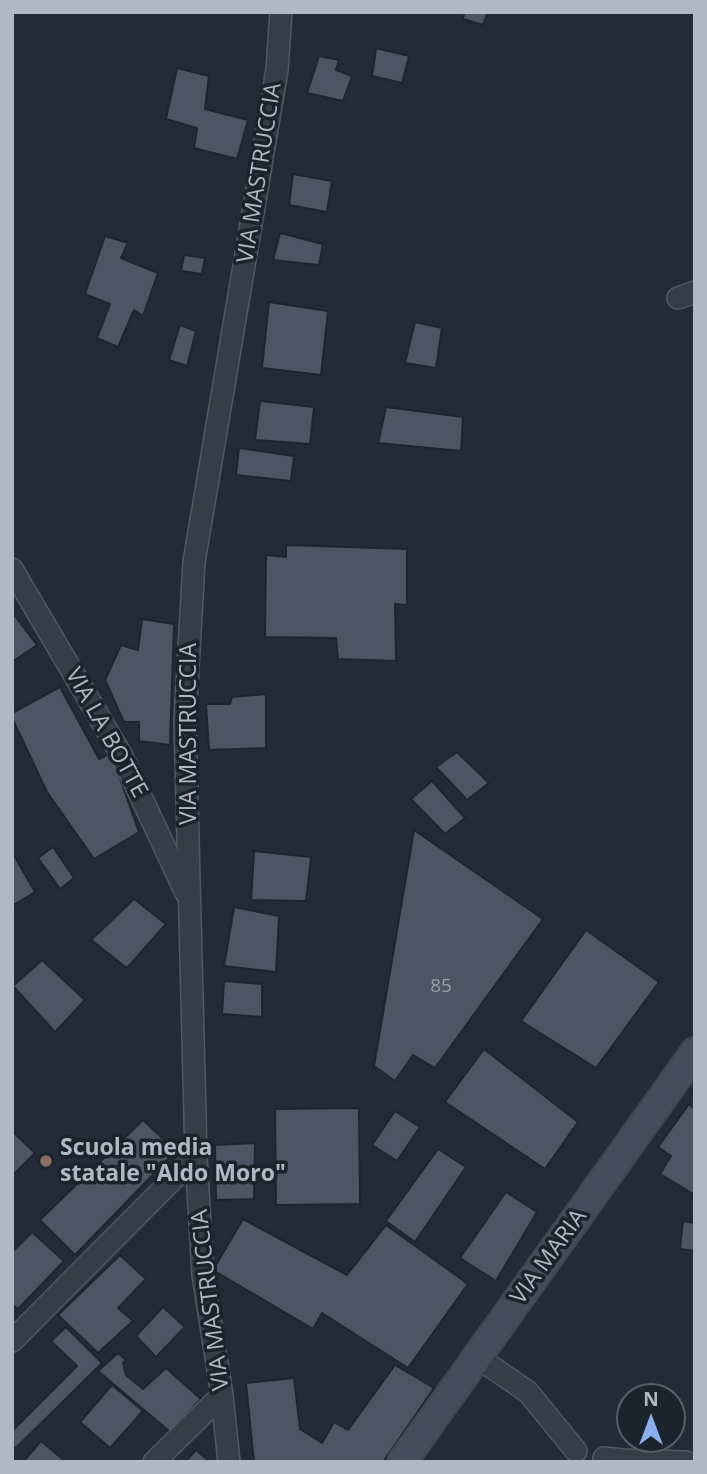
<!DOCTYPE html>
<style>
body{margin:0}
#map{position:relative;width:707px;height:1474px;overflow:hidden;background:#232b38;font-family:"Open Sans",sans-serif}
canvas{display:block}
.frame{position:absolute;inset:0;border:14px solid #b1b8c5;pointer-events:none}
.north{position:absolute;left:616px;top:1383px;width:70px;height:70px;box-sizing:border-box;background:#1b232d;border:2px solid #575f6a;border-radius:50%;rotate:0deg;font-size:19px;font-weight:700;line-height:28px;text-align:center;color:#b1b8c5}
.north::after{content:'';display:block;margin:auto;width:24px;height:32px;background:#8ab0f1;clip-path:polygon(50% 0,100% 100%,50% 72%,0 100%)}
</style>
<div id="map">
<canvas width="707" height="1474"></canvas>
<div class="frame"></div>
<div class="north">N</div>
</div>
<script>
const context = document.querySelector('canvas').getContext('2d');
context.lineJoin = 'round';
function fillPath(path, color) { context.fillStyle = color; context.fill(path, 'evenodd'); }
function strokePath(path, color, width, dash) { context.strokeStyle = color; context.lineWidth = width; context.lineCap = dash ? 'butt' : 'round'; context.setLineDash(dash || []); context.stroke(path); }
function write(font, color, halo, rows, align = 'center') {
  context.font = font + ' "Open Sans",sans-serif'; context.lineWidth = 7; context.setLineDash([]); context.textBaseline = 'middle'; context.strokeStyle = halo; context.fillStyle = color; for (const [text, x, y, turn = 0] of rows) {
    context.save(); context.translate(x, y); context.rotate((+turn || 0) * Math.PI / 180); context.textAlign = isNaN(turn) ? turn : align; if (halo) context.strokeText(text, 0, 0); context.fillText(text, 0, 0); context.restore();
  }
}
const building = new Path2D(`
 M464,12h24l-5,13 -20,-6z
 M376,48l33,8 -7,27 -30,-7z
 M319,56l20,4 -3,10 16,6 -9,25 -36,-8z
 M177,68l32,8 -4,33 43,11 -11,39 -43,-11 3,-20 -31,-9z
 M293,174l39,7 -5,31 -38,-7z
 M280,233l43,11 -4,21 -46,-5z
 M105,236l23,7 -7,15 37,15 -15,43 -9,-6 -16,37 -21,-9 13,-34 -25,-10z
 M184,255l21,3 -3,16 -21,-3z
 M269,302l59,9 -7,64 -59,-7z
 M415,322l27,6 -6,40 -31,-5z
 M180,325l16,6 -9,35 -18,-6z
 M260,401l54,6 -4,37 -55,-4z
 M386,407l77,10 -2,34 -83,-8z
 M239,448l55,8 -3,25 -55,-6z
 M286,545l121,4v56l-12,-1 1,57 -58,-2 -2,-21 -71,-1 1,-82 20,2z
 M12,612l25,33 -25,17z
 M142,619l32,5 -4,121 -31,-4v-19h-15l-19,-42 16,-35 17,5z
 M60,687l39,72 12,-6 28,79 -45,27 -47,-67 -35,-74v-5z
 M266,694v54l-57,2 -3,-46h24l2,-7z
 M457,752l32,31 -22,17 -31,-33z
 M432,781l33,37 -20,16 -34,-35z
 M414,830l129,89 -108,149 -22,-13 -18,26 -21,-15z
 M53,847l21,31 -14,11 -22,-31z
 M254,851l57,6 -5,44 -55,-1z
 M12,852l23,40 -23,14z
 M134,899l32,25 -39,44 -36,-28z
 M234,907l45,9 -3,56 -52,-6z
 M586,930l73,52 -63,86 -75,-47z
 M42,960l43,40 -30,32 -42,-46z
 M224,981l38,3v33l-40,-3z
 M484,1049l94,73 -33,47 -100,-67z
 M689,1104l6,5v86l-35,-21 11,-18 -13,-9z
 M359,1108l1,96 -84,1 -1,-96z
 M395,1111l25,16 -23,34 -25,-16z
 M143,1120l33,31 -101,104 -35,-35z
 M12,1131l23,22 -23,23z
 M255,1143l-1,56 -38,1 -1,-55z
 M438,1149l28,18 -51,75 -29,-21z
 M506,1192l31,20 -41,69 -36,-23z
 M243,1219l104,56 39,-50 82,59 -60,84 -86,-55 -9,16 -100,-59z
 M683,1221l12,2v28l-15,-2z
 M32,1232l32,29 -46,48 -6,-5v-52z
 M120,1255l26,24 -28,29 15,13 -35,32 -40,-38z
 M163,1307l22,20 -29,30 -20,-21z
 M66,1327l36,36 -86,85 -4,-3v-14l65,-65 -26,-25z
 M118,1353l8,7 -3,3 3,12 17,14 23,-21 35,31 -31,33 -72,-61z
 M395,1365l39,23 -51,74h-129l-8,-79 48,-5 6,51 22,14 12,-21 14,8z
 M112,1385l31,26 -33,37 -30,-26z
 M41,1441l25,21h-43z
 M196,1450l14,12h-25z`);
fillPath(building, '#4b5564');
strokePath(building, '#1d252f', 2);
const street = new Path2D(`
 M678,298l17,-6
 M12,569l110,187 64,137
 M12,1341l184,-185
 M477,1357l51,35 48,59
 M604,1458l18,2 64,2
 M154,1462l68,-67
 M229,1462l-7,-67 -19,-120 -7,-119 -11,-436 9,-158 83,-492 4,-58`);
const secondary = new Path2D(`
 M402,1462l293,-410`);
strokePath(street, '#515863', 24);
strokePath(secondary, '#3f4752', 32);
strokePath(street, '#363d49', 21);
strokePath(secondary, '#444d5b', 28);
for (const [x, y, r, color] of [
 [46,1161,7,"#8d6e63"]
]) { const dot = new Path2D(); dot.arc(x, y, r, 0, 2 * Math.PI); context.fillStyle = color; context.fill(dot); strokePath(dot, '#1b232d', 2.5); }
write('19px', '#989fad', null, [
 ["85",441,987]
]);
write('23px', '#b1b8c5', '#1b232d', [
 ["VIA MASTRUCCIA",260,173,-81],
 ["VIA LA BOTTE",106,733,61],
 ["VIA MASTRUCCIA",189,734,-90],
 ["VIA MARIA",549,1257,-54],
 ["VIA MASTRUCCIA",211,1300,-97]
]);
write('bold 23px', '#b1b8c5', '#1b232d', [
 ["Scuola media",60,1148],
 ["statale \"Aldo Moro\"",60,1174]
], 'left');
</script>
